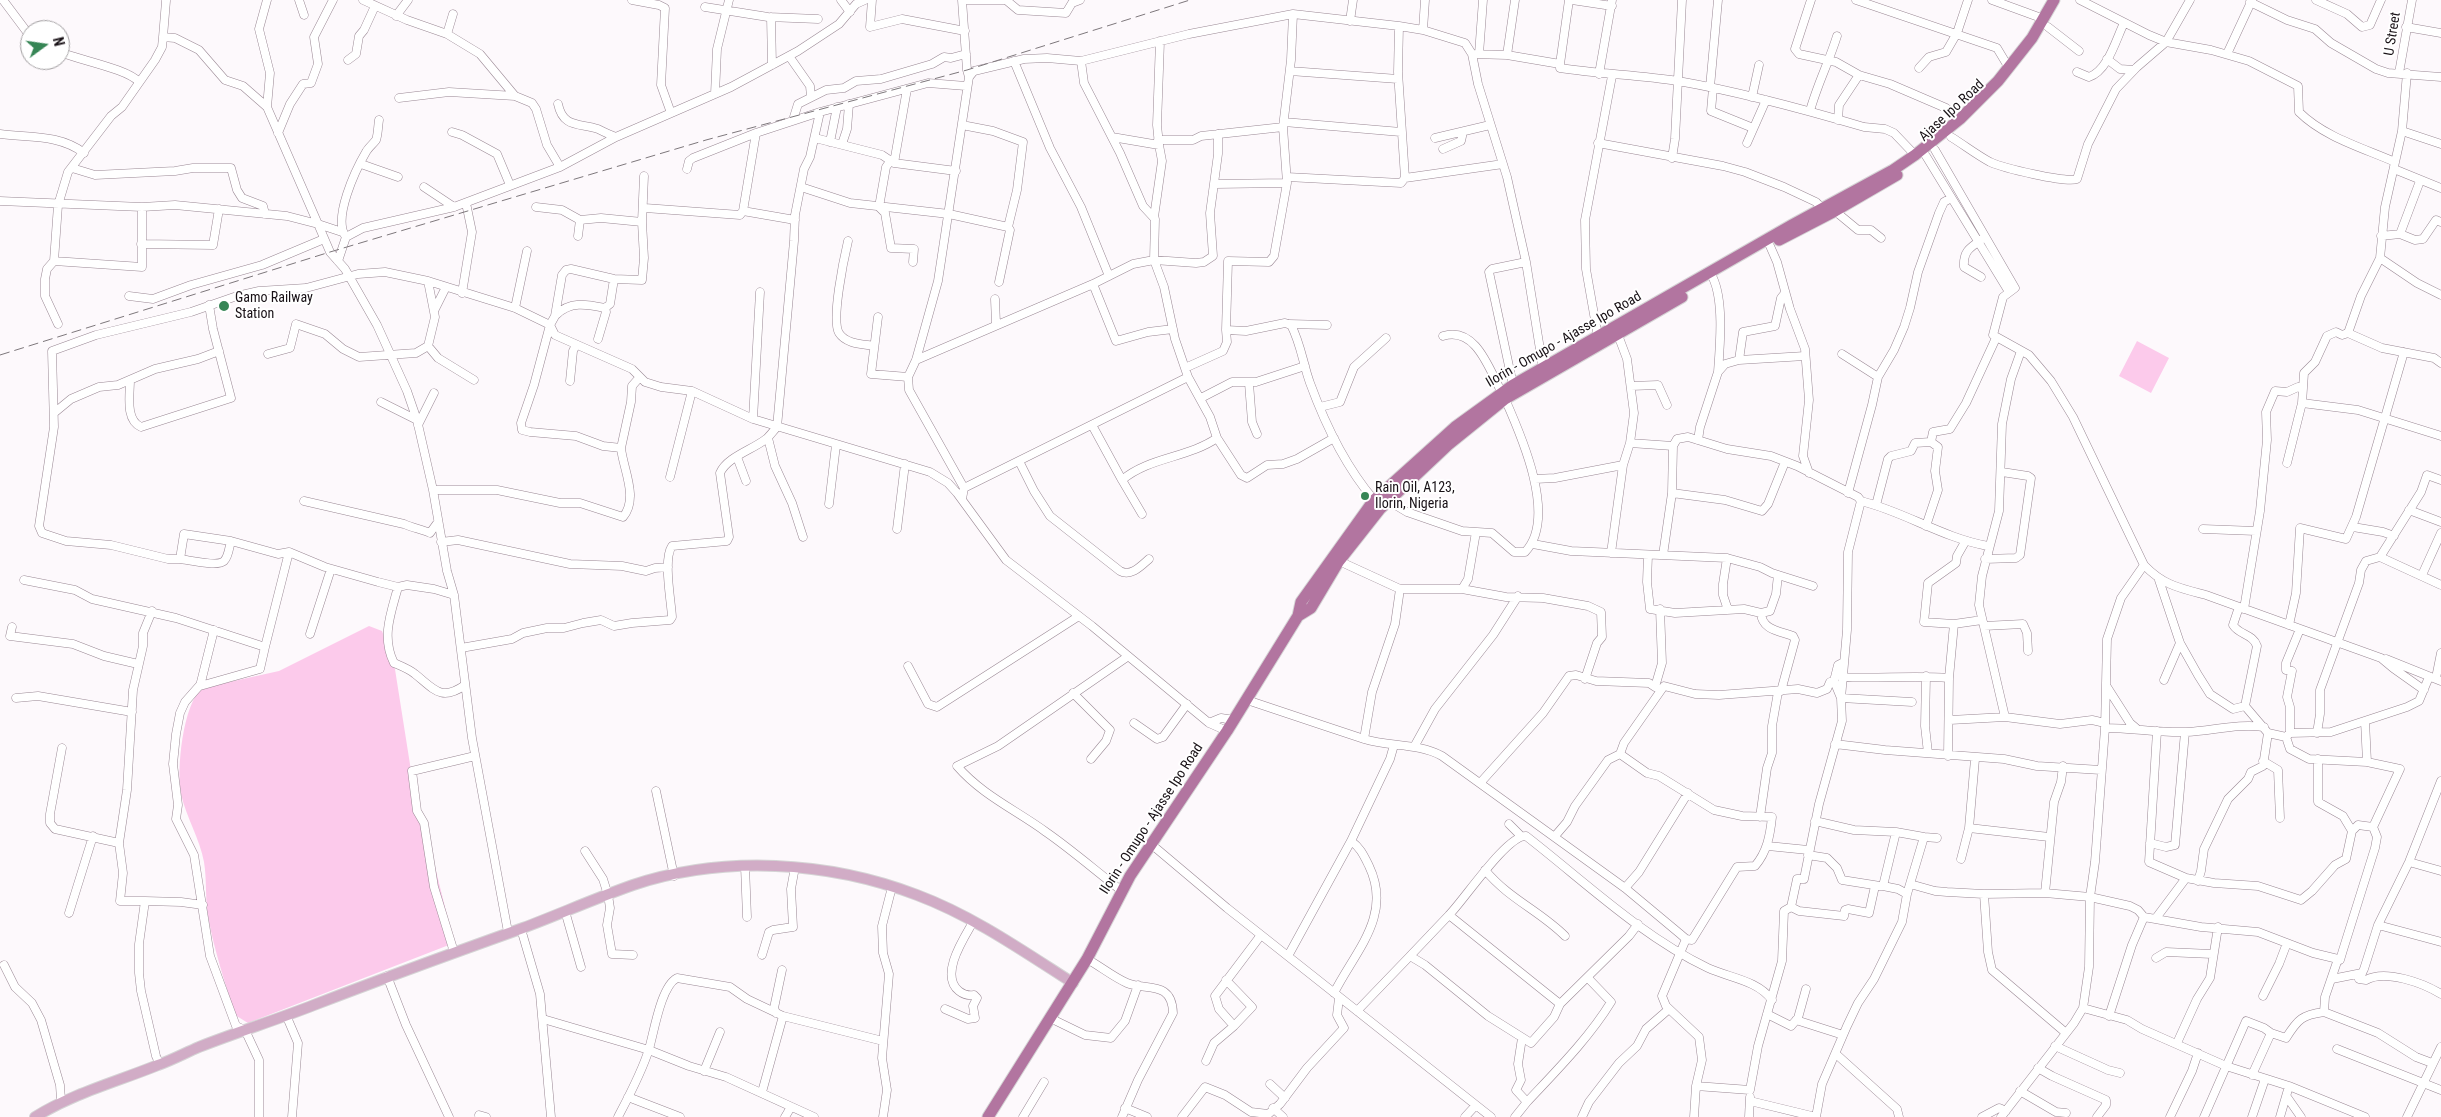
<!DOCTYPE html>
<style>
body{margin:0}
#map{position:relative;width:2441px;height:1117px;overflow:hidden;background:#fdf9fc;font-family:"Roboto Condensed",sans-serif}
canvas{display:block}
.north{position:absolute;left:20px;top:20px;width:50px;height:50px;box-sizing:border-box;background:#fff;border:1px solid #a3a0a2;border-radius:50%;rotate:76deg;font-size:14px;font-weight:700;line-height:20px;text-align:center;color:#181116}
.north::after{content:'';display:block;margin:auto;width:18px;height:22px;background:#368555;clip-path:polygon(50% 0,100% 100%,50% 72%,0 100%)}
</style>
<div id="map">
<canvas width="2441" height="1117"></canvas>
<div class="north">N</div>
</div>
<script>
const context = document.querySelector('canvas').getContext('2d');
context.lineJoin = 'round';
function fillPath(path, color) { context.fillStyle = color; context.fill(path, 'evenodd'); }
function strokePath(path, color, width, dash) { context.strokeStyle = color; context.lineWidth = width; context.lineCap = dash ? 'butt' : 'round'; context.setLineDash(dash || []); context.stroke(path); }
function write(font, color, halo, rows, align = 'center') {
  context.font = font + ' "Roboto Condensed",sans-serif'; context.lineWidth = 4; context.setLineDash([]); context.textBaseline = 'middle'; context.strokeStyle = halo; context.fillStyle = color; for (const [text, x, y, turn = 0] of rows) {
    context.save(); context.translate(x, y); context.rotate((+turn || 0) * Math.PI / 180); context.textAlign = isNaN(turn) ? turn : align; if (halo) context.strokeText(text, 0, 0); context.fillText(text, 0, 0); context.restore();
  }
}
fillPath(new Path2D(`
 M2137,341l32,17 -18,35 -32,-17z
 M369,626l13,5 12,32 24,152 6,8 30,120 -206,80 -13,-8c-10,-33 -21,-65 -27,-99 -3,-18 -1,-36 -4,-54 -4,-23 -18,-45 -23,-68 -5,-24 2,-90 21,-106l77,-17z`), '#fccaeb');
const minor = new Path2D(`
 M3,0l27,36
 M267,0l-8,29 11,44 -3,34 51,117 24,8
 M299,0l5,15
 M363,0l44,20 40,14 33,20 35,42 17,7 4,6 11,36 13,22
 M632,0l27,5 6,3 -4,77 10,28
 M841,0l9,12
 M872,0l-2,27 32,-8 63,12
 M1006,0l12,10 48,3 6,-10 8,-3
 M1572,0l40,6
 M1811,0l-16,49 4,5 37,8 23,13 31,9 56,24 14,11
 M1856,0l141,48 12,20
 M1992,0l52,19
 M2080,0l69,35 17,7 45,8 38,11 49,25 1,26c25,25 64,36 96,50
 M2316,0l31,14 15,13 8,-2 11,-25
 M2250,2l37,18 28,9 16,14 45,26 12,4 53,4
 M705,7l63,10 50,2
 M1293,14l-2,46 -8,67 4,56 -13,73 -5,6 -41,-1 -2,69 20,1 39,-8 6,2c10,19 12,39 19,58 15,41 36,84 64,117
 M396,16l12,-16
 M771,17l1,48
 M1350,21l3,-21
 M1399,26l-1,46 7,106
 M2048,27l31,24
 M2406,27l35,6
 M1423,30l2,-30
 M447,34l6,-20
 M163,37l3,-36
 M60,52c19,8 68,17 79,30
 M1472,54l35,1 53,9v4c39,6 79,7 118,13 63,11 125,28 186,46l21,2 9,4 21,22
 M1479,54l4,-54
 M2227,54l25,-54
 M1507,55l8,-55
 M789,56l21,30 1,11
 M2107,59l13,10 14,1
 M348,60l8,-6 3,-18 5,-6 11,-24
 M1014,61l36,87 31,59 28,69
 M1081,61l3,22 36,70 23,53 12,13 -1,41 10,27 11,52 13,38 22,40 7,21 24,37 6,3 20,-13 16,-1 14,-5 37,-21
 M1560,64l9,-64
 M1919,68l10,-11 17,-5 11,-19 11,-33
 M1290,71l108,8
 M2077,72l12,5c19,-6 27,-38 35,-54
 M2399,73l13,-73
 M2407,73l-5,58 -17,76 -5,51 -19,38 -13,37 -6,2 -6,-3 -9,4 -12,26 -11,11 -2,30 56,7 83,26
 M1599,74l13,-74
 M969,77l-2,-7 -5,-70h44
 M1710,87l8,-87
 M1713,88l-2,23 42,17
 M715,94l2,-45 12,-49
 M1752,97l7,-32
 M399,98l50,-6 66,4
 M558,104c5,24 21,19 40,25 6,3 12,6 18,8
 M1810,111c7,-26 19,-49 27,-75
 M793,120l5,-16 28,-14 18,-2 12,-7 25,-2 51,-15 12,-7 7,1 15,-4
 M1838,120l1,-15 20,-30
 M1284,122l117,10
 M962,125l31,6 30,11 -6,48 -9,37
 M2402,131l39,13
 M452,132l10,3 35,19 13,31
 M278,133l12,-29 13,-20 8,-1 7,-19 -4,-27 19,-37
 M0,134c29,4 59,0 84,19
 M1112,137l47,8 3,16 -8,56
 M1951,137c13,8 26,18 39,25 13,6 75,21 87,17l11,-35 28,-55 21,-22 29,-25 24,-42
 M815,138l67,17 12,8 62,8
 M1435,138l55,-13
 M1158,140h35l8,-4 82,-9
 M830,142l7,-35
 M1598,143l125,23 22,6 39,15 32,15 6,6
 M1747,143l19,-43
 M842,144l5,-15 2,-25
 M1159,145l-2,-20 3,-84
 M1443,149l18,-8 2,-9
 M1935,150l80,138 -12,9 -10,38 36,20 22,26 22,36 71,148c19,20 35,23 62,30l175,63 12,10 31,22
 M1926,156l83,136
 M1672,158l3,-19 7,-139
 M891,160l-5,7 -7,40 6,6 6,35 23,1 -1,13
 M894,163l13,-74
 M361,164l37,13
 M72,168l23,7 80,-4 18,-3h38l6,22 5,8 21,8 2,8
 M687,169l2,-8 4,-3 63,-25
 M2394,169l47,19
 M1287,177l114,6 4,-5 98,-14
 M1215,184l72,-1
 M424,187l30,20
 M801,187l49,16 99,11 59,13 2,3 -11,52
 M0,201l142,6 33,-2 112,11 31,8 12,28 15,17 32,56 30,66 10,29 16,70 14,81 7,24 18,143 36,194
 M536,207l26,3 18,10 21,-2 41,4
 M645,208l95,7 3,-4
 M1835,211l23,19h13l10,8
 M795,220l-52,-9 13,-78 64,-21 108,-29 38,3
 M2400,234l20,-53
 M578,236l2,-16
 M2381,236l19,-2 15,6 8,-1 13,-19 5,2
 M346,237l17,-9 91,-21 106,-40 56,-30 115,-50 67,-36 41,-27 17,-20 9,-4
 M848,241c-4,17 -17,79 -9,92 7,11 23,11 35,13
 M141,244l72,1 6,-36
 M1770,246l7,16 13,47 15,40 4,51 -6,56 6,17
 M2380,258l37,25 24,12
 M54,261l88,6v-60
 M338,261l8,-24c-14,-18 10,-68 20,-85 2,-4 7,-8 10,-12 2,-5 2,-14 3,-20
 M1981,277l-17,-10c-1,-15 5,-19 17,-27
 M1713,278c11,24 7,67 5,94
 M1093,284l23,57 32,-9 25,-3
 M462,293l10,-61 -6,-29
 M129,296l24,3 38,-14 71,-20 62,-26
 M995,299l1,25
 M515,308l12,-57
 M434,311l12,-24
 M556,315c14,-14 30,-11 49,-7
 M878,317l-7,57 37,3
 M58,324l-13,-28v-17l2,-10 7,-8 4,-56 10,-33 43,-56 11,-9 33,-47 7,-13 1,-10 12,1 24,12 26,30 18,6 24,21
 M1289,324l38,1
 M2348,333l34,15 52,10 7,5
 M1443,336c33,-10 46,33 59,57
 M1598,337l-12,-68 -1,-49 27,-144
 M598,339l8,-27 -1,-4 5,-4 4,-25
 M428,346l7,-29 -7,-36
 M268,354l22,-6 6,-24 29,10 18,15 16,8 57,-4 12,-7 10,12 36,22
 M1842,354l36,23
 M916,360l177,-76 40,-20 21,-4 42,3 8,-1 9,-6 -3,-43 8,-59v-20
 M1739,360l4,-28 32,-6 6,-28 4,-5
 M1185,368l38,-17 4,-9 -1,-12
 M639,378l-7,8 -1,16 -10,46 -18,-2 -27,-10 -46,-4 -8,-2 -1,-7 13,-38 16,-60 5,-9 7,-41 4,-5 5,-1 43,10 28,1 2,-22 -2,-36 2,-46
 M130,380c0,15 -5,40 11,47l90,-29 -18,-69 -4,-24
 M570,381l3,-30 3,-6
 M1249,383l3,39 5,12
 M1513,385l-24,-113 3,-3 34,-7
 M1631,386l27,-1 9,20
 M1201,398l31,-16h24l49,-16
 M381,402l36,18
 M1320,407l20,-5 14,-35 32,-29
 M54,413l17,-14 28,-12 19,-2 37,-16 43,-10 21,-8
 M753,419l7,-127
 M418,425l16,-32
 M1092,425l30,55c27,-23 66,-22 95,-42
 M768,438l7,28 17,37 11,34
 M1698,440l2,-13 18,-55 7,-8 14,-4 66,-4
 M1630,443l43,3 4,-7 11,-2 39,12 44,7 26,10 61,31 3,4c44,11 82,37 127,45
 M737,457l9,24
 M1019,461l15,30 16,25 70,55c11,6 21,-5 29,-12
 M2287,463l15,-60
 M670,477l22,-86
 M1535,479l20,-1 68,-13
 M1122,480l20,34
 M964,488l224,-111
 M433,490h64l63,13h20l43,14c16,-19 0,-48 -2,-69
 M1672,493l53,7 37,11 6,-7 17,-42
 M1848,493l24,-88 6,-28 16,-27 10,-23 6,-19 8,-36 21,-59 5,-11 7,-4
 M962,499l2,-11 -55,-98 -1,-13 8,-17 22,-79 31,-204 5,-6 50,-12 23,-1 34,3 108,-27 104,-20 106,12 24,4 42,13 7,11 6,30 29,93 19,85 17,106
 M1387,500l20,12 55,19 30,2 22,19h11c33,-34 -4,-117 -20,-153
 M304,501l100,23c9,4 17,5 26,9l8,-11
 M829,504l7,-59
 M1876,505l12,-46 3,-3 20,-5 4,-8 16,-1 2,-10 17,-3 16,-26 30,-65
 M2409,510l32,12
 M1926,526l12,-36 -3,-19 3,-24 -7,-5
 M2353,527l30,5 11,4
 M897,529l8,-65
 M2203,529l53,2
 M231,541c-2,6 -2,15 -7,20 -6,6 -35,-1 -44,-2l4,-25 47,7 47,13 11,-2 36,15 53,15 20,5 9,-2 27,4 20,6
 M441,542l17,-2 112,24 52,2 24,5 9,-3 13,-1
 M1965,542l-8,14 -1,7 -28,20 -4,39 30,2 28,-4
 M1533,544l38,7 156,7 33,9 12,6 41,13
 M1611,553l12,-88 7,-22 4,-30 -7,-54 -9,-24
 M1648,555l-1,27 3,27 25,4 69,-4 17,4 9,-2 6,-17 2,-19
 M1663,555l9,-62 1,-47
 M2380,557l61,28
 M1727,558l-4,26v11l5,15
 M180,559h-12l-57,-14 -45,-4 -24,-8 -3,-7 15,-99 -2,-76 44,-16 95,-23 46,-16 22,-5 47,-3 52,-14 27,-2 43,9 87,27 35,17 5,10 77,34 13,13 16,5 31,4 61,28 177,53 18,11 9,10 49,67 86,66 117,97 18,8
 M1985,559l31,-1 4,-3 11,-77 -3,-2 -26,-4
 M1339,561l61,28h62l44,8 37,1 45,8 13,6 1,25 -5,6 -12,36
 M2422,575l19,-42
 M24,580l51,10 17,9 84,19 89,29 24,-95
 M2159,580l21,63 18,32 12,19 23,15 12,-3 23,27 18,4 4,-4 41,-1 76,-25 12,-6 10,-24
 M398,587c-7,26 -17,50 -4,76 7,3 15,6 21,11 19,15 26,28 50,11
 M1462,589l6,-10 8,-47
 M2239,607l-6,18c6,10 20,9 24,21l-12,60
 M2244,609l16,-98 7,-71 -1,-28 9,-21 12,1 11,-5 5,1
 M152,611l-9,22v13l-10,44 -6,100 -8,53 4,30 -3,28h25l-6,43v29l2,18 15,65 4,9
 M1761,613c1,17 18,18 32,23l2,4 -14,51
 M2289,625l7,-32 4,-65 46,11 10,-22 48,-165
 M1984,626l39,-2 4,9 1,18
 M12,627l-2,9 63,8 31,12 34,8
 M214,630l-14,56 60,-17 5,-22
 M310,634l21,-65
 M461,648l51,-9 11,-6 24,-5h17l19,-5 18,-3 13,6 18,-3 38,-3 2,-3c-1,-17 -9,-58 0,-71l55,-5 2,-4 -9,-64c7,-16 32,-23 46,-34 4,-3 7,-8 11,-12l17,-186 1,-26 9,-46 6,-12 10,-45
 M2386,659l55,22
 M908,666l20,38 9,3 142,-91
 M1926,676l-1,50 3,27
 M1842,677c36,2 71,-2 107,1
 M2436,678l5,-25
 M2164,680l16,-37
 M1834,681l4,-16 6,-3
 M200,685l-15,17 -5,11 -4,21 -3,30 5,41 -2,14 18,36 16,101 26,70 9,4 14,30v57
 M2107,687l23,36 6,5
 M1659,689l-4,-2 7,-24 -2,-54
 M1073,693l37,37 -4,11 -15,18
 M16,698l22,-2 94,16
 M1247,700c38,13 78,26 117,39 26,8 54,4 78,17l183,132 54,45 7,6 -24,57 4,10 33,31 3,23 -6,26 -2,31
 M2005,717l-26,-112 3,-29 17,-65 3,-87 9,-45 10,-28
 M1950,720l55,-3 55,7 32,-4 13,3
 M2365,721l2,41 33,7 -27,58
 M1134,723l23,16 6,-2 24,-33
 M1209,723l12,-5 13,2
 M2105,728c28,0 53,5 81,4 26,-1 52,-9 78,-5
 M2157,731l-8,131 37,16
 M2290,733v-26l-3,-10 5,-26 -6,-1v-7l14,-34
 M2317,733l3,-19v-24l39,-107 2,-13 5,-9 14,-4 41,-65 6,-17 14,5
 M2286,737l4,12 19,10 58,3
 M1364,739l8,-47 23,-68 5,-35
 M1835,744l50,6 119,9 33,7 64,4
 M1414,747l21,-38 58,-74 25,-39
 M62,748l-12,66v9l5,6 64,14
 M1620,754l27,19 12,3 55,34 28,6 30,1c-2,19 -5,35 -17,49l-18,1 -45,73 -6,-1
 M1948,756l1,-78 5,-54
 M2318,759v43l25,14 9,15
 M2263,761l15,9 2,48
 M2441,781l-32,81 -31,63 63,17
 M1481,782l62,-69 26,-37 7,-1 20,6 53,2 6,4
 M656,791l18,85
 M1760,817l7,-49 5,-15v-27l6,-34
 M1815,821l39,9 42,2 -13,54 15,3 9,5
 M1509,824l11,11
 M1969,828l80,9
 M1555,836l12,-14 8,-16 33,-46 12,-6 4,-11 40,-57 31,8 24,1 79,-6 19,4 10,-4 3,-7 4,-1 7,17 71,4
 M1924,837l13,1
 M1351,841l39,-82 4,-14
 M2150,843l16,4 9,-2 10,-113
 M1151,844l76,64 264,209
 M1768,846l40,4
 M585,851l18,28 5,16 2,13 -3,17 5,29 21,1
 M1808,855l19,3 10,10 5,12 38,6
 M1961,859l8,-31 6,-69
 M2409,862l32,9
 M745,866l2,51
 M1485,870c24,29 55,41 80,66
 M2198,881l3,-10 3,-22 24,-50 20,-20 3,-7 12,-6 5,-33
 M1910,884l25,7 12,1 37,2 61,-1 45,4 40,9 8,4 6,7 57,10 57,5 55,21 25,6
 M1625,888l14,-16 49,-79
 M1122,891c-25,-19 -50,-41 -76,-59 -30,-22 -64,-37 -89,-66l41,-20 129,-89
 M2045,893l9,-91 7,-20 2,-16
 M1984,894l4,58 4,18 74,63
 M145,901l36,1 22,3
 M1791,907l8,4 45,5 1,-6 3,-1 21,4 6,-27
 M565,911l16,56
 M69,913l24,-77
 M1449,915l-39,41 15,9 63,51 43,27 23,-26 6,-13
 M2156,918l30,-40 28,5 44,3 43,14 11,-9 23,-26 11,-6 6,-28 6,-6 15,2 4,10 -2,11 -32,102 -3,10 -2,-1 -13,38 -1,15c-22,3 -26,7 -38,26l-15,-5
 M1638,924l-9,12 -69,68 -111,-89c15,-15 58,-80 77,-79 58,45 115,100 182,132 22,10 49,12 64,32
 M2378,925l-14,44 -5,10 7,1c19,-11 57,3 75,14
 M521,929l19,65 11,123
 M454,952l-20,-65 -10,-64 -7,-12 -5,-40 63,-15
 M762,955l7,-23 4,-2 20,-3 -2,-38 4,-22
 M1288,956l63,-115c9,6 13,15 18,25 24,50 -14,85 -35,127
 M2156,958l10,-6 46,2
 M1087,959c13,7 26,18 40,24 19,8 45,-3 46,30l-35,67 -16,37
 M4,965l11,22 17,16 9,17 19,65 1,15
 M387,976l19,49 43,92
 M2332,979l30,-6
 M1226,980l26,27 -18,19
 M2263,996l16,-32 8,-21
 M2083,1008l44,12 15,9 84,37 63,20 76,31
 M945,1009l23,10 7,-1 -2,-12 4,-8 -3,-3c-6,1 -10,0 -15,-4 -20,-16 5,-53 14,-69
 M1357,1011l53,-55
 M2324,1012l54,21 38,24 16,6
 M776,1013l-2,-5 8,-38
 M1767,1014l24,12 7,-8 8,-29
 M286,1015l12,28 -6,74
 M2109,1016l23,-71 12,-28
 M1050,1018l35,17 26,3 14,-17 13,-36
 M543,1019l106,31 40,16 37,11 88,40
 M1796,1020l47,15
 M2177,1043l20,-44 13,-21 8,-51
 M2055,1046l53,24 12,3
 M2337,1049l104,41
 M1836,1054l61,55 2,8
 M1206,1061l8,-18 20,-17 -15,-17 -4,-13 46,-61
 M2038,1068l14,8 54,24v5l-9,12
 M704,1071l16,-39
 M1270,1084l15,14
 M1696,1086l54,4 8,-44 24,-85 2,-50 7,-4 6,-28h7l15,-75 23,-83 -1,-23 6,-68 1,-78 13,-51
 M2020,1091l36,21 10,1
 M762,1092l21,-76
 M628,1097l52,20
 M2287,1097l14,20
 M1750,1101l66,16
 M1527,1102c29,-31 62,-64 84,-100l-23,-24
 M1125,1108l22,9
 M1273,1108l10,9
 M479,1115l7,2
 M618,1117c11,-21 24,-45 31,-68 5,-17 12,-63 28,-71l53,9 17,12 36,17 100,25
 M785,1117l6,-10
 M883,1117l4,-27 -5,-32 7,-84 -6,-21 -1,-27 10,-39
 M1023,1117l21,-35
 M1182,1117l23,-30 20,8 26,17 17,2
 M1265,1117l15,-13 27,-36 37,-40 -7,-13 2,-17
 M1465,1117l11,-12
 M1515,1117l12,-15 -11,-12 5,-10 -3,-16 4,-26
 M1582,1117l7,-15 30,-39 18,-17 9,-17 23,-20
 M1749,1117l1,-20
 M1816,1117l6,-33 25,-58 11,-23 16,-24 28,-57 5,-28 17,-57 -28,-5
 M1982,1117l17,-9 7,3
 M2001,1117l73,-94 9,-15 6,-41 1,-70 5,-35 10,-134 2,-89 14,-41 23,-33
 M2170,1117l22,-46 6,-18
 M2204,1117l42,-96 18,7 7,5 -19,42
 M2252,1117l13,-38
 M2280,1117l9,-31
 M2407,1117l34,-70`);
const major = new Path2D(`
 M35,1117c39,-24 81,-35 123,-52 14,-5 27,-12 41,-18 38,-15 77,-27 115,-42 70,-27 139,-52 209,-77 37,-14 73,-30 110,-43 91,-30 195,-24 284,10 56,21 106,56 156,88`);
const highway = new Path2D(`
 M1779,240l56,-29 62,-36
 M1298,616l13,-8 28,-47 41,-52 68,-64 57,-46 177,-102
 M988,1117l99,-158 43,-83 97,-145 71,-115 3,-14 73,-102 81,-73 58,-42 279,-160 101,-55 22,-15 45,-36 38,-38 34,-43 22,-38`);
strokePath(minor, '#9a8894', 9);
strokePath(major, '#d5d4d5', 12);
strokePath(highway, '#d5d4d5', 13);
strokePath(minor, '#fff', 8);
strokePath(major, '#d1acc6', 10);
strokePath(highway, '#b275a0', 11);
strokePath(new Path2D(`
 M0,355l330,-103 376,-112 261,-70 223,-70`), '#7d777b', 1, [10, 5]);
for (const [x, y, r, color] of [
 [224,306,6,"#368555"],
 [1365,496,5,"#368555"]
]) { const dot = new Path2D(); dot.arc(x, y, r, 0, 2 * Math.PI); context.fillStyle = color; context.fill(dot); strokePath(dot, '#fff', 2); }
write('14px', '#181116', '#fff', [
 ["U Street",2393,34,-81],
 ["Ajase Ipo Road",1952,111,-43],
 ["Ilorin - Omupo - Ajasse Ipo Road",1564,340,-30],
 ["Ilorin - Omupo - Ajasse Ipo Road",1152,819,-57]
]);
write('14px', '#181116', '#fff', [
 ["Gamo Railway",235,298],
 ["Station",235,314],
 ["Rain Oil, A123,",1375,488],
 ["Ilorin, Nigeria",1375,504]
], 'left');
</script>
